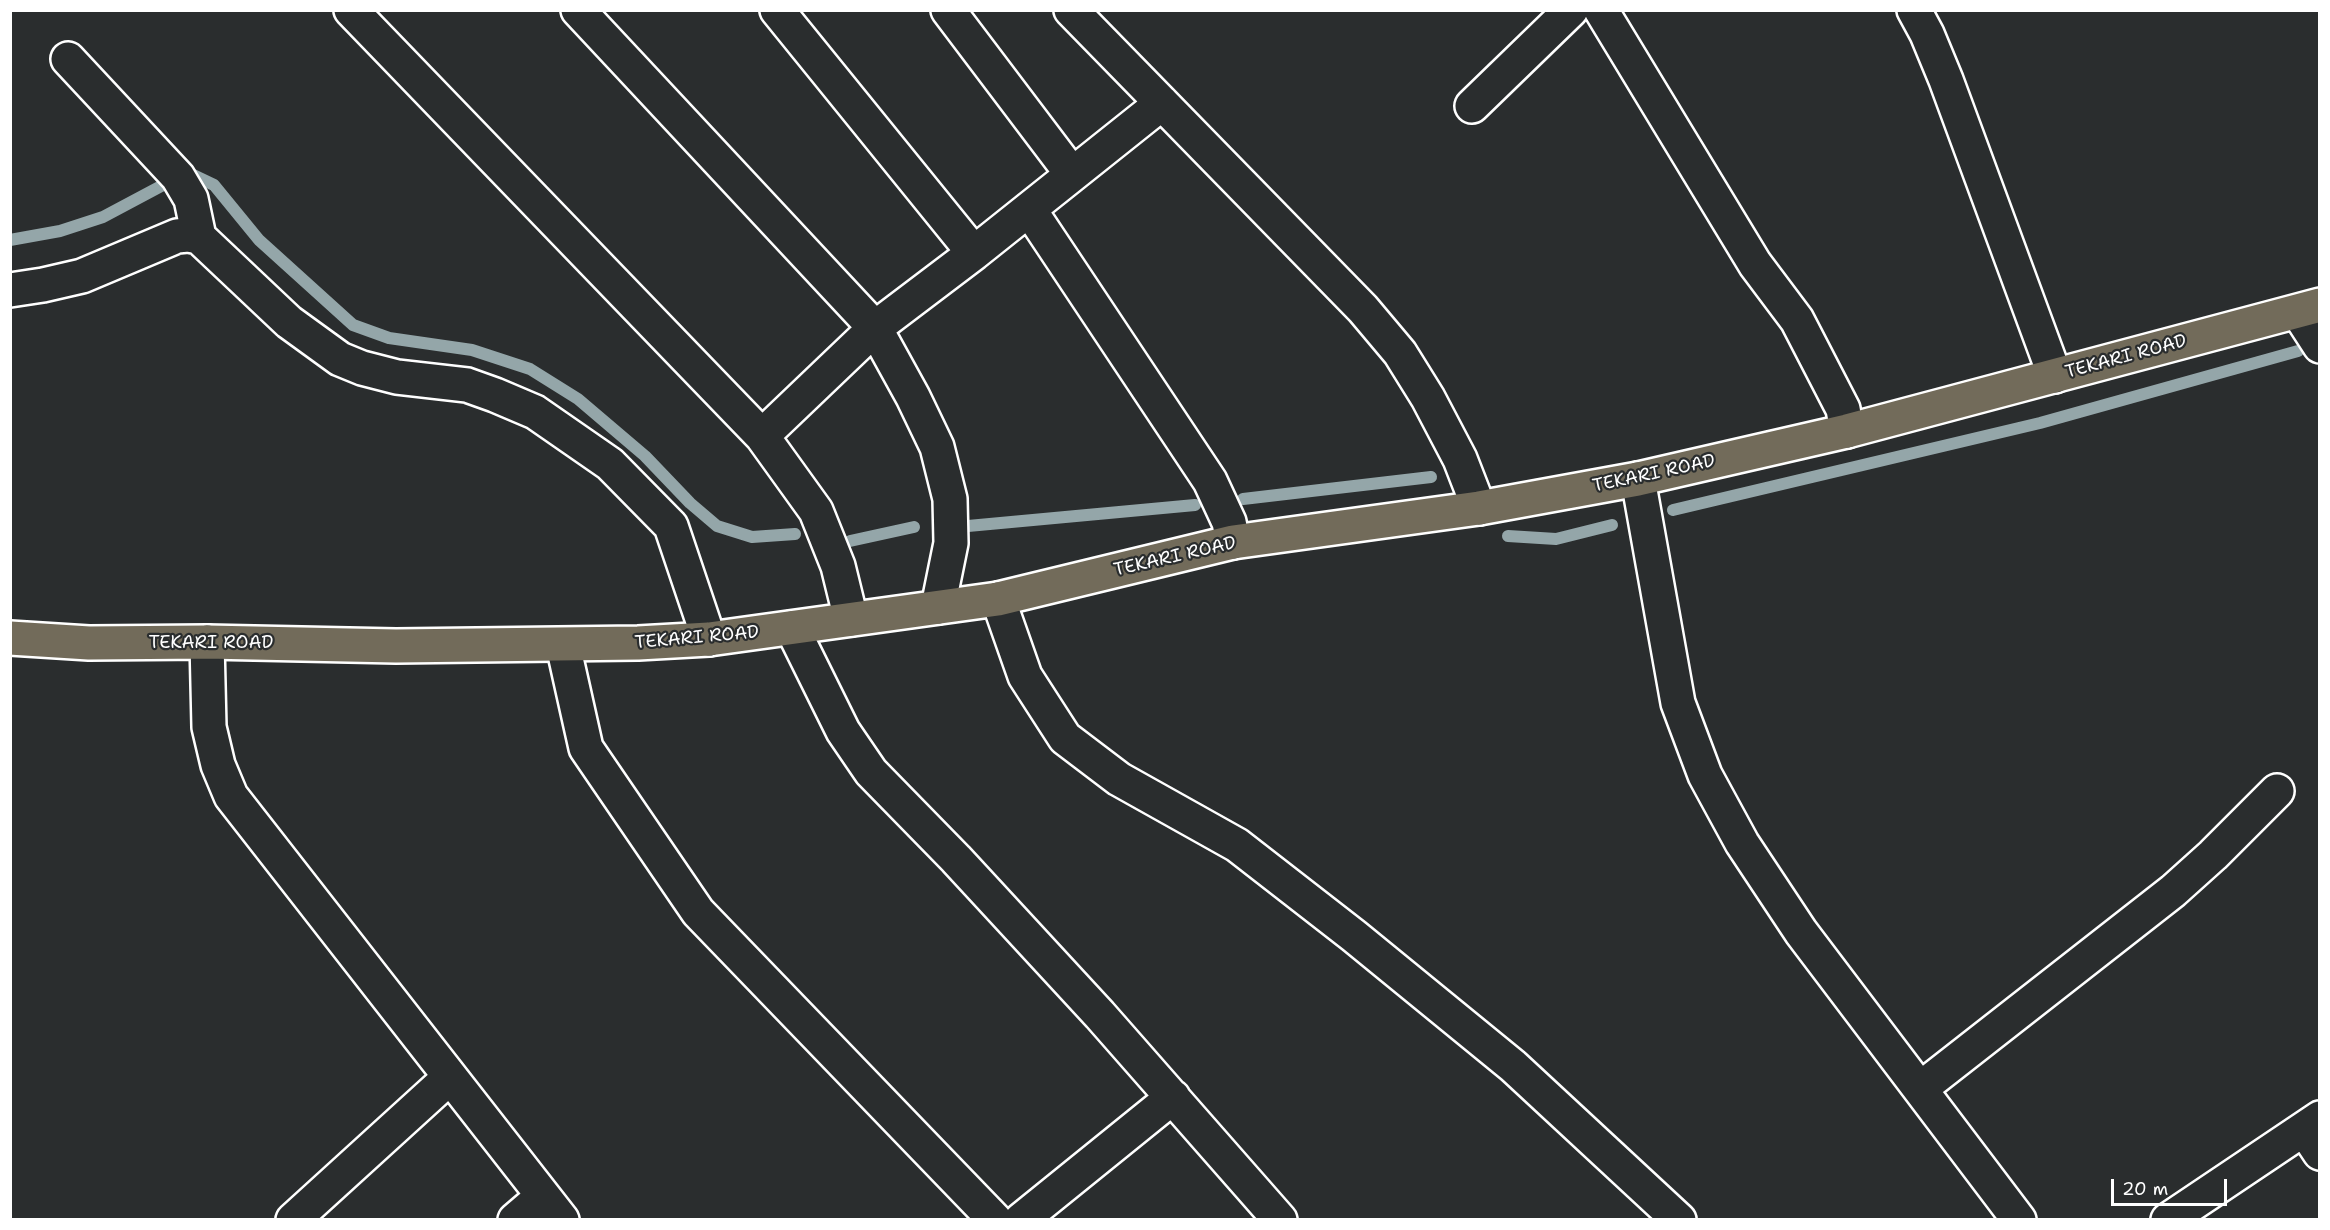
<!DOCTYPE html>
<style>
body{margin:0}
#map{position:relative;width:2330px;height:1230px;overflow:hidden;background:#2a2d2e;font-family:"Shantell Sans",sans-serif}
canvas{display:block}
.frame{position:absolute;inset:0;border:12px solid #fff;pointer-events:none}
.scale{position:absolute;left:2111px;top:1179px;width:116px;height:27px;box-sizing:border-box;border:3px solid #fff;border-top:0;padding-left:8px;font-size:18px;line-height:21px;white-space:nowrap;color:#fff;-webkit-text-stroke:4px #2a2d2e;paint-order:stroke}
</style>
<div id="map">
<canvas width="2330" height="1230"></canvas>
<div class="frame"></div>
<div class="scale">20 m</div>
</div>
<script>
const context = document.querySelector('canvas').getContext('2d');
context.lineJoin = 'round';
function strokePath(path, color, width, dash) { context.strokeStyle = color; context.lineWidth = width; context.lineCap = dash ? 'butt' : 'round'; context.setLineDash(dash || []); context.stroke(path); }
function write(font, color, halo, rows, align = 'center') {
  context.font = font + ' "Shantell Sans",sans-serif'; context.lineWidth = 4.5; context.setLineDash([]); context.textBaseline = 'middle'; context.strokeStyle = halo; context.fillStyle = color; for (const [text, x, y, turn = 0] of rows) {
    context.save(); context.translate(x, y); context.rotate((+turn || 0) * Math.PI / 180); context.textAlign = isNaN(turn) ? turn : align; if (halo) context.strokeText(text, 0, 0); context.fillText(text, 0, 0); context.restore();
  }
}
strokePath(new Path2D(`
 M193,175l21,10 45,55 94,85 36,13 83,12 58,19 48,30 67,57 45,47 27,23 35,11 43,-3
 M10,240l50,-9 43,-14 62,-33
 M1243,499l188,-22
 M1673,510l367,-87 258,-72
 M968,526l227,-21
 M1508,536l48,3 56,-14
 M850,541l64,-14`), '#94a6a9', 12);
const minor = new Path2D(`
 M351,10l411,426 54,75 22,55 13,53
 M578,10l297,318 38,69 24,50 13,52 1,44 -13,64
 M777,10l197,243
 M948,10l124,164
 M1071,10l292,299 37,44 28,45 32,61 19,49
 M1601,10l154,254 42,56 46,89 4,22
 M1914,10l13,24 19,46 109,296
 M68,59l110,118 13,22 8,38
 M1472,106l99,-96
 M1029,209l181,272 19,41 4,20
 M10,290l33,-5 39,-9 95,-40 11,-1 11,2 90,85 51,37 22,9 35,9 70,8 28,10 40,17 75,52 61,62 38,113
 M2298,312l22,34
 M762,436l113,-108 99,-75 188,-150
 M1638,479l40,224 27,72 37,68 59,89 218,288
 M998,599l27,77 40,62 54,41 118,66 117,91 159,130 166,154
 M792,628l51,103 28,41 85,87 144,156 180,205
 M207,642l2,85 9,38 13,31 331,424
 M563,645l23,103 112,164 297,308
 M1920,1089l253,-198 40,-36 64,-64
 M2304,1129l16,24
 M293,1220l157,-143
 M515,1220l28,-24
 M1021,1220l152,-123
 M2168,1220l152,-102`);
const trunk = new Path2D(`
 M10,638l79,5 118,-1 189,4 242,-3 71,-4 289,-40 235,-57 246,-34 159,-29 209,-48 473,-126`);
strokePath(minor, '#fff', 38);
strokePath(trunk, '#fff', 38);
strokePath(minor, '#2a2d2e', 33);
strokePath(trunk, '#726b5a', 33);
write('18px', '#fff', '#2a2d2e', [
 ["TEKARI ROAD",2126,357,-15],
 ["TEKARI ROAD",1654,474,-12],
 ["TEKARI ROAD",1175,557,-13],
 ["TEKARI ROAD",697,638,-5],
 ["TEKARI ROAD",211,643]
]);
</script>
